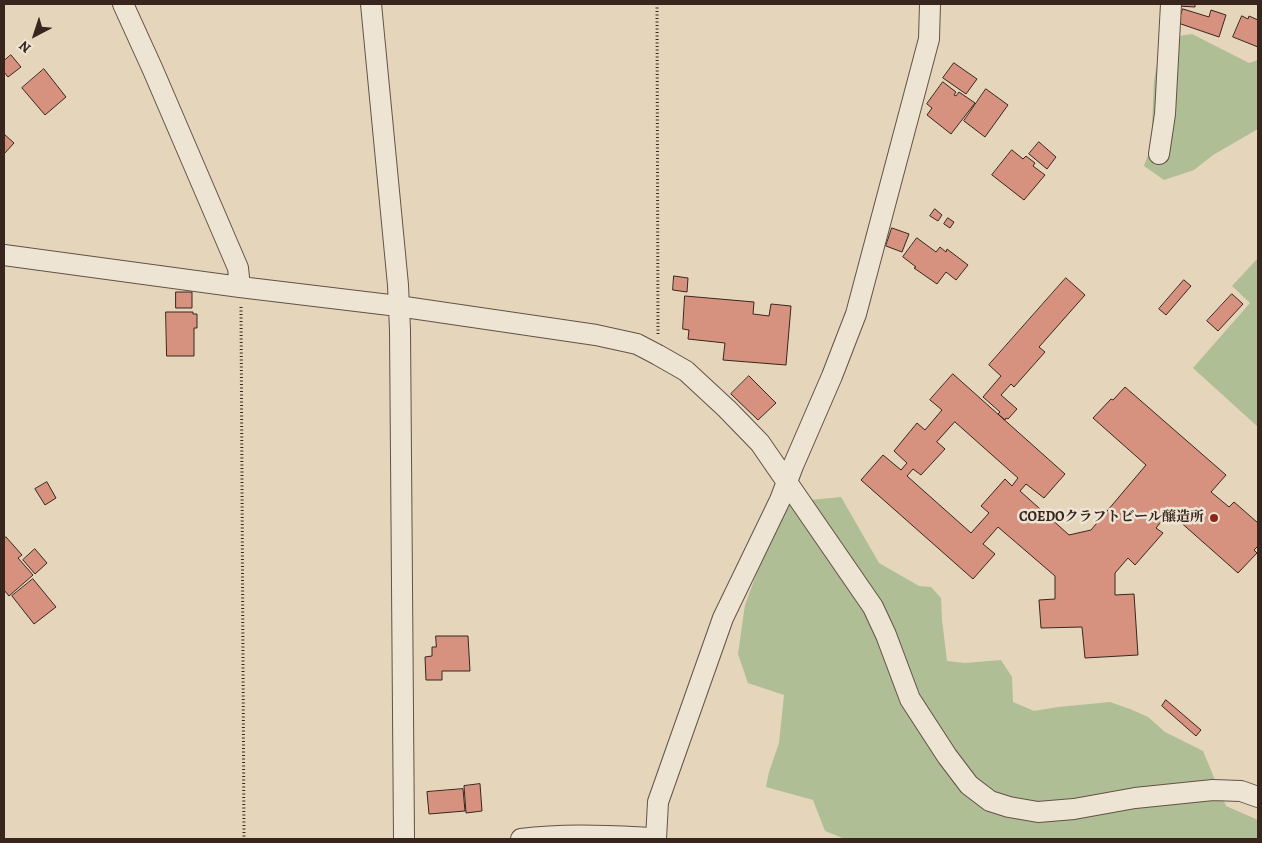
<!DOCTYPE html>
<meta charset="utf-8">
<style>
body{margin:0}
#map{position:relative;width:1262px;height:843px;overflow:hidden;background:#e4d5bb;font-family:Alegreya,serif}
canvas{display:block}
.frame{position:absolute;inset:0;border:5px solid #38261e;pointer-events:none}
.north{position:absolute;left:10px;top:10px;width:50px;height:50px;-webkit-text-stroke:4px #ede4d3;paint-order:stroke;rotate:220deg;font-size:14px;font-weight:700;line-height:20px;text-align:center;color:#38261e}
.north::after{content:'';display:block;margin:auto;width:18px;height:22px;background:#38261e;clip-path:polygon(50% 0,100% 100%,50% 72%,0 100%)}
</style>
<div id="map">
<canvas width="1262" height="843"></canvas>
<div class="frame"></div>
<div class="north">N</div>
</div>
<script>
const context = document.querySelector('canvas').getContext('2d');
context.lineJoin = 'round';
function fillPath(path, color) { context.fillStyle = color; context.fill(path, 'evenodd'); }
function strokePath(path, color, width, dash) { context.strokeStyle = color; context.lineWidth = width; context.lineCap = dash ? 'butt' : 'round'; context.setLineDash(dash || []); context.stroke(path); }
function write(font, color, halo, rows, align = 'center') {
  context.font = font + ' Alegreya,"Noto Serif JP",serif'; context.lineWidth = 5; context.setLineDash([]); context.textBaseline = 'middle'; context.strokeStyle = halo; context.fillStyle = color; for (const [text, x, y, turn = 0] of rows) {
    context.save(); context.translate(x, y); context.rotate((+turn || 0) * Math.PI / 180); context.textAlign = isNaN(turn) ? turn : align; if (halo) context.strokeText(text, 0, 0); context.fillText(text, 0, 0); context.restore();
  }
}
fillPath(new Path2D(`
 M1192,34l57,29 9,-3v69l-45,26 -19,15 -30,10 -20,-14 7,-19 3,-66 7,-42z
 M1258,258v169l-65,-59 57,-65 -18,-17z
 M841,497l38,66 40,23 12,1 10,11 1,22 5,41 18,2 36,-3 11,17 1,25 21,9 24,-4 52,-5 20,7 18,8 17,15 38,19 23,55 32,14v19h-413l-20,-8 -12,-31 -47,-13 3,-15 10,-29 5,-48 -36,-12 -10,-29 7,-49 13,-35 32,-68z`), '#afbe94');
const building = new Path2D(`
 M1178,4h17v3l-17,-1z
 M1183,9l26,8 2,-7 15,5 -7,22 -41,-14z
 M1242,16l6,3 1,-3 9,4v27l-25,-10z
 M11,55l10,12 -13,10 -4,-5v-11z
 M954,63l23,16 -11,15 -23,-16z
 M44,69l22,28 -21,18 -23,-27z
 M943,82l13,10 -2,3 2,1 3,-4 16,11 -24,31 -24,-19 5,-7 -5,-4z
 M986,89l22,16 -23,32 -21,-16z
 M4,134l10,9 -10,11z
 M1039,142l17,15 -9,12 -18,-15z
 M1012,150l11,9 3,-3 9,7 -2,3 12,9 -21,25 -32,-25z
 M935,209l7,6 -4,6 -8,-5z
 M948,218l6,4 -4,6 -6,-4z
 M892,228l17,6 -7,18 -16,-6z
 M917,238l19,14 4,-5 6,5 1,-3 21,16 -12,15 -10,-8 -9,12 -23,-16 2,-1 -13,-10z
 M674,276l14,2 -1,14 -14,-2z
 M1066,278l19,17 -46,52 6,5 -31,35 -3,-3 -10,11 16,14 -9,10 -2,-1 -1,2 -7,-6 2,-2 -17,-15 18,-21 -12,-11z
 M1184,280l7,6 -25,29 -7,-6z
 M176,292h16v16h-16z
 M1232,294l11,10 -25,27 -11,-10z
 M685,296l69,6 -1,12 16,2 2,-12 20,2 -5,59 -63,-5 2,-17 -37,-4 1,-9 -6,-1z
 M166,312h27v2h4v14h-3v28h-27z
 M953,374l112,100 -21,24 -18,-14 -6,7 49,44 22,-5 55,-65 -53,-47 18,-19 2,1 12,-13 101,88 -15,17 18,15 5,-5 24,21v23l-4,4 3,3 -19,20 -69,-61 -13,16 7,5 -28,32 -7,-7 -13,15v22l19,-1 4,61 -53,3 -3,-31 -41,1 -2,-28 16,-1v-23l-57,-49 -15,17 12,10 -22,25 -112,-99 22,-25 18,15 6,-7 -13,-12 23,-28 8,7 17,-20 -12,-10zM955,422l63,56 -6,8 -7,-7 -24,27 8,7 -18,20 -64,-57 6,-7 8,6 24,-26 -8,-7z
 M749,376l27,27 -18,17 -27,-26z
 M47,482l9,16 -11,7 -10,-16z
 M6,537l16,18 -4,3 15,17 -24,21 -5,-6v-51z
 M35,549l12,14 -12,11 -12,-14z
 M33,579l23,28 -22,17 -22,-28z
 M436,636h32l2,35h-28v9h-16l-1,-23 7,-1v-9h4z
 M1166,700l35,30 -5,6 -34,-30z
 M480,784l2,27 -16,2 -2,-27z
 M463,789l2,22 -36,3 -2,-22z`);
fillPath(building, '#d7917f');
strokePath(building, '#38261e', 1);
const street = new Path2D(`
 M123,4l30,66 85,198 2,19
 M371,4l27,281 2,45 4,509
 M1159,154l6,-40 6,-110
 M4,255l236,32 158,19 198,29 41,9 21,11 28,16 41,38 33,34 113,164 13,28 24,64 37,57 22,29 21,16 19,6 29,5 36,-3 61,-11 78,-8 28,1 17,6
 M521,839c45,-6 90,-3 134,-1
 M656,839l2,-37 65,-184 57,-118 13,-34 39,-90 24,-62 73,-275 1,-35`);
strokePath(street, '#635245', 22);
strokePath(new Path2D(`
 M657,4l1,330
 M241,307l3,532`), '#38261e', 3, [1, 2.5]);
strokePath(street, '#ede4d3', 20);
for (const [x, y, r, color] of [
 [1214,518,5,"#8f2418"]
]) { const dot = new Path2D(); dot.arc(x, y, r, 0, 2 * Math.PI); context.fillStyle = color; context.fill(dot); strokePath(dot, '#ede4d3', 2); }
write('bold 14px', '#38261e', '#ede4d3', [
 ["COEDOクラフトビール醸造所",1204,518]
], 'right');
</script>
